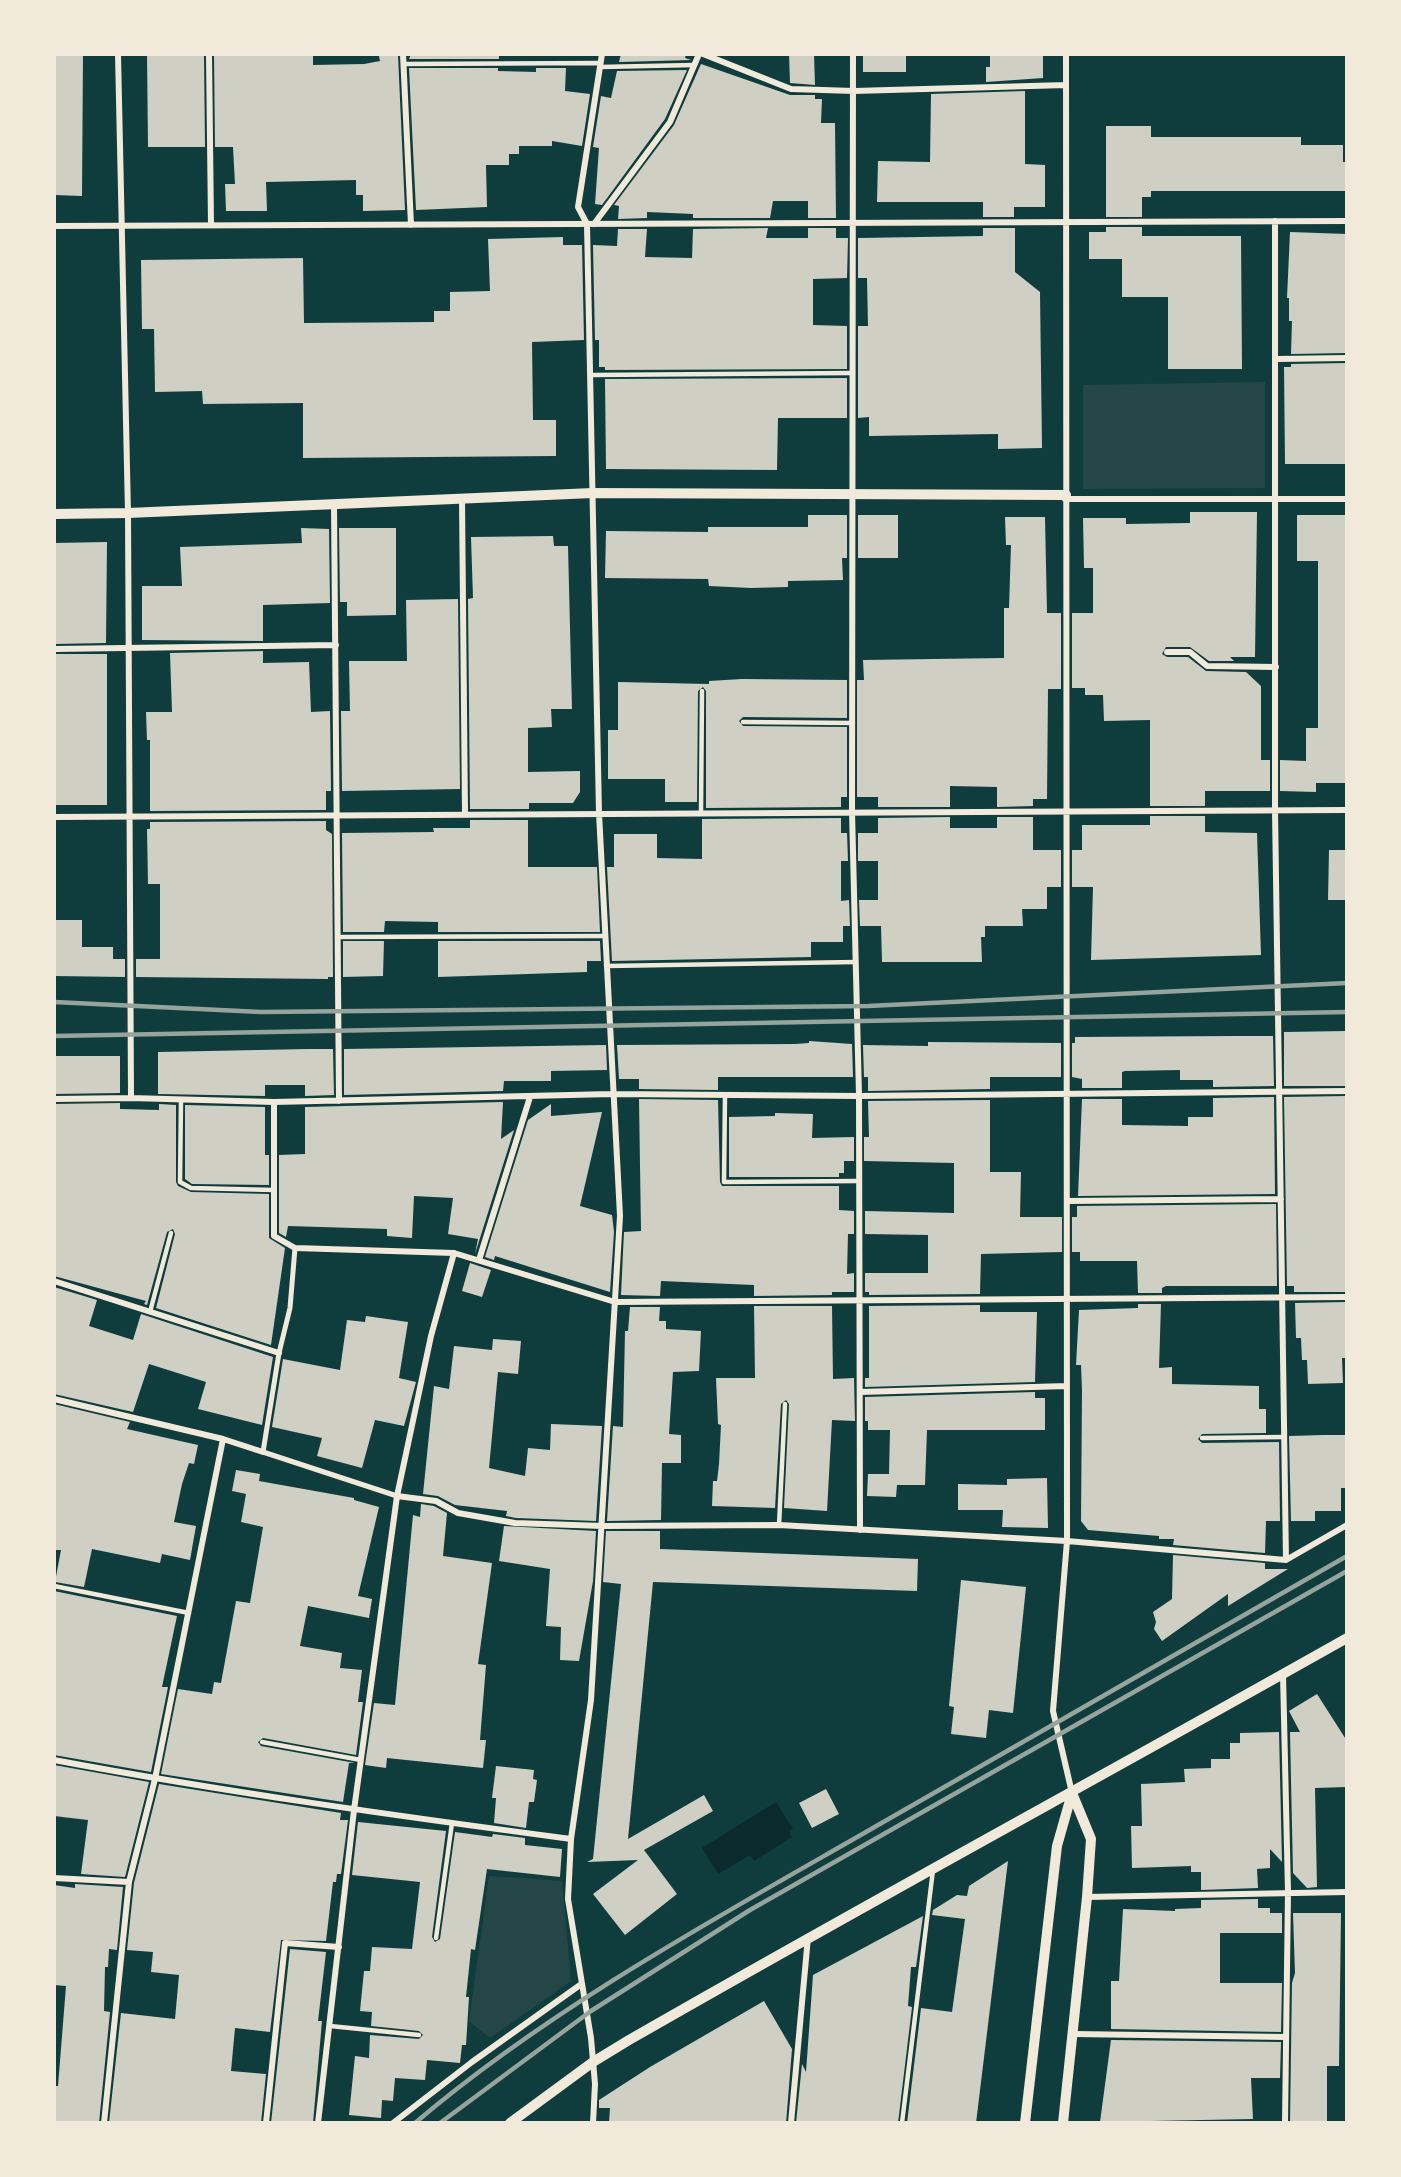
<!DOCTYPE html>
<style>
body{margin:0}
#map{position:relative;width:1401px;height:2177px;overflow:hidden;background:#0f3d3e;font-family:"Work Sans",sans-serif}
canvas{display:block}
.frame{position:absolute;inset:0;border:56px solid #f1e9da;pointer-events:none}
</style>
<div id="map">
<canvas width="1401" height="2177"></canvas>
<div class="frame"></div>
</div>
<script>
const context = document.querySelector('canvas').getContext('2d');
context.lineJoin = 'round';
function fillPath(path, color) { context.fillStyle = color; context.fill(path, 'evenodd'); }
function strokePath(path, color, width, dash) { context.strokeStyle = color; context.lineWidth = width; context.lineCap = dash ? 'butt' : 'round'; context.setLineDash(dash || []); context.stroke(path); }
fillPath(new Path2D(`
 M1265,382v106l-182,1v-104z
 M489,1876l73,5 9,100 -81,57 -21,-17z`), '#244646');
fillPath(new Path2D(`
 M776,1802l17,27 -4,2 3,6 -38,24 -4,-6 -32,19 -16,-26z`), '#0a2a2b');
fillPath(new Path2D(`
 M54,54h29l-1,142 -28,-1z
 M147,54h57l1,93h-57z
 M214,54h99v11l51,-1 16,-3 -1,-5 19,-1 7,155 -42,1v-16h-7v-15l-90,2 1,29h-41l-1,-27h10l-2,-37h-18z
 M411,54h88v5h-90z
 M621,54h65l-1,4 6,2 -72,2z
 M789,54h25l1,31 -25,-2z
 M863,54h43v18h-43z
 M990,54h53v24l-57,4v-15h4z
 M701,64l89,31h25v4h7l-1,24h14l1,95h-28v-17h-35l-3,17h-77v-4l-46,-2v6l-29,1 1,-13 -5,-1 60,-80z
 M409,68h89v3l38,1v-4h30l-1,23 25,3 -8,52 -30,-5v5h-33v8h-10v11h-23l1,42 -71,3z
 M687,70l-22,49 -63,86 -7,-1 4,-56 -6,-1 8,-51 10,2 6,-27z
 M1025,91v73l20,1v42h-31v10h-31v-15h-106l1,-41 52,1 1,-68z
 M1106,126h45v11h150v8h42v17h4v29h-196v6h-9v20h-36z
 M1106,227h36v9h99l1,133h-74v-72h-46v-38h-33v-27h17z
 M768,228l-2,10h42v-10h28v10h12l-1,40 -34,1v46l34,1v43l-242,1v-3h-6v-27h-4l-2,-95 24,1 1,-17h29l-2,28 47,1 1,-29z
 M983,228h32v44l25,20 2,156 -44,1v-15l-129,2v-19l-11,1v-92h10l-1,-48h-9v-40l125,-2z
 M1290,232l57,2v119l-56,1 1,-33h-3v-23h-2z
 M563,237v8h19l2,95 -52,2 1,78h23v36l-253,2v-55l-100,1 -1,-13 -47,1 -1,-63h-12l-1,-69 162,-2 1,65 130,-1v-11h16v-19l40,-1 -2,-52z
 M1347,363v101h-62l-1,-97h7v-3z
 M847,378v40h-69l-1,52 -171,-1 -1,-90z
 M1190,512h67l-2,145h-25l4,4h-25l-19,-14h-24l-4,7 5,3h21l18,14 40,1 15,14v74h9v31h-65v15h-55v-86l-46,1 -1,-26h-18v-7h-13v-75h21v-45h-9l-1,-50h43v6l64,-1z
 M808,515h39v43h-5l1,22 -55,1v6l-37,1 -42,-2 -1,-7 -103,-1 1,-47 102,1v-5h100z
 M858,515h40v43h-40z
 M1297,515h50v268h-31v9l-36,-1v-31l26,1v-33h12v-167h-21z
 M1005,517h40l2,96h14v76h-13l-1,110h-14v7l-36,1v-20l-47,-1v21h-72v-10h-21v-117h7l-1,-20 141,-2v-50h5l2,-63h-5z
 M301,528l28,1 1,74 -67,2v36l-121,-1v-54h40l-2,-39 122,-4z
 M339,528h57v87l-49,1v-14h-7z
 M553,536l1,10h14l4,163h-21l1,18 -24,1v44l52,-1v21l-7,11h-44v6h-59l-2,-210 5,-1 -2,-61z
 M107,542l-1,101 -52,1v-101z
 M458,599l2,190 -118,2 -1,-80h9l-1,-50h58l-1,-61z
 M263,651v12l46,-1 2,50 19,-1 1,80h-5v19l-176,1v-71h-3l-1,-28h26l-2,-59z
 M54,654h53v151h-53z
 M742,679l105,1v38l-104,-1 -4,4 4,5 104,1v70h-6v10l-135,1v-117l-3,-4 -5,4 -1,111h-32v-23h-57v-49h10v-48l91,2v-3z
 M1150,816h55v16l52,1 4,122 -170,5 2,-73h-21v-37h10v-25h68z
 M950,817v11h47v-11h36v33h28v37h-14v22h-25l1,17h-38v11h-4l1,25h-100l-1,-36h-21l-1,-26h19v-39h-20v-28h20v-15z
 M841,818v15h6l1,28h-7v40l8,-1 1,26h-7v16h-32v15l-199,4 -5,-94h7v-33h43v24l45,1v-40z
 M470,820h58v47h69l3,65h-162v-10l-53,-1 -1,11h-41l-1,-99 92,-1 -1,-4h37z
 M326,821v9l6,4 1,143h-5v2l-192,-2v-18h24v-75h-12l-1,-55h3v-7z
 M1329,850h18v50h-19z
 M54,920h28v27h31v12h12v18l-71,-1z
 M343,941h41l-1,35 -40,1z
 M438,941h162l1,20h-14v11l-149,5z
 M1347,1031v55h-63v-54z
 M1233,1036h40l1,50 -61,1v-7h-33v-10l-55,1 -3,1v16h-40v-9l-10,-2v-34h3v-6z
 M809,1041l43,3 1,33h-135v13l-79,-1v-10h-20l-2,-34 178,-1 14,-1z
 M928,1042l133,1v34h-71v12l-122,2v-14h-4l-1,-32 65,1z
 M606,1045l1,25 -56,1v10h-47l-1,10 -159,4v-46z
 M308,1049h25l1,46 -29,1v-11h-40v11l-107,-2v-42z
 M54,1056h66v37l-66,1z
 M1347,1096v196h-53v-6h-7l-3,-189z
 M1274,1097l1,97 -197,2 4,-97h40v26l66,1v-9h25v-19z
 M639,1099l79,1 2,82 2,4h117v24l15,1v23h-6l-1,40 7,-1v19h-22v3l-78,1v-11l-93,-4 -1,15 -39,-1 3,-63 17,-1z
 M990,1100v72h31l-1,45h42v35l-81,2 -1,40 -111,1v-3h-4v-19h63v-38l-63,-1v-23l89,2v-50l-90,-2v-24h5l-1,-36z
 M503,1102l-2,37 13,-9 -39,124 3,-15 -30,-5 5,-36 -39,-2 -2,42 -25,-2v-7l-99,-3 -2,11 -7,-4v-78l26,-1v-47z
 M120,1103v6l39,1v-6l17,1v77l2,4 13,6 78,2v44l16,10 -14,97 -115,-37 19,-74 -2,-5 -6,3 -20,73 -3,-1 2,-3 -92,-25v-172z
 M551,1104v12l51,-4 -22,94 32,9 2,17 -4,60 -115,-36 -1,4 -9,-3 43,-137z
 M185,1105l80,2v48h4v30l-77,-1 -7,-5z
 M775,1113l38,1 -1,24 42,-1v24h-10v12h-5v4h-110v-60l46,-1z
 M1276,1204l1,82h-111l-4,2v5h-24l-1,-32h-57v-9h-8v-35h5v-11z
 M470,1263l21,7 -9,27 -20,-6z
 M54,1287l43,13 -8,26 44,14 8,-26 132,43 -11,68 -64,-16 8,-27 -57,-18 -16,48 -79,-18z
 M1347,1302v56h-5l1,25 -35,1 -1,-24h-5l-1,-22h-5l-1,-35z
 M1138,1304h23l-2,64 13,-1v17l87,2v23h7v24l-64,1 -4,5 4,4 77,-1 1,79h-14l-1,32 -92,-8 1,-6h-15v-3l-71,-6 -7,-9 1,-130 -1,-26h-5l3,-55 59,-2z
 M980,1305v7h57l-2,70 -170,5v-9h4v-72z
 M754,1306h78l1,73 21,-1 1,43 -23,-1 -5,91 -43,-3 5,-104 -3,-4 -5,4 -6,104 -63,-2 1,-25h4l2,-17 2,-39 -3,-1 -2,-46h39z
 M630,1307h30l-1,14h7v8l35,2 -2,40 -26,1 -4,62 12,1v28h-19l-1,57 -54,1 6,-95 10,1 2,-96h3z
 M366,1316l42,6 -9,56 17,4 -12,44 -29,-6 -13,48 -45,-12 5,-18 -50,-11 11,-68 57,11 7,-50 18,2z
 M493,1339l28,2 -3,33 -20,-2 -9,96 36,8 3,-28 22,2 1,-26 51,2 -6,95 -80,-3 -10,-2 1,-5 -52,-6 -17,-9 -15,-2 11,-108 15,3 5,-43 38,4z
 M1035,1392v6h10v32h-118l-2,55h-28l-1,12 -29,-1 1,-22h21l1,-44h-22v-9h-3v-24z
 M54,1404l76,18 -3,7 71,16 -4,19 -5,-1 -7,21 -8,38 22,4 -6,34 -28,-6 -2,9 -68,-14 -8,38 -29,-5 6,-32h-7z
 M1323,1435h24v53h-6v23h-26v10h-24l-2,-85z
 M236,1470l24,4 -1,7 95,17v2l25,7 -21,89 14,3 -3,19 -61,-12 -8,40 42,7 -2,15 22,2 -4,32h5l-7,53 -93,-17 -5,4 3,4 94,17h-6l-6,39 -182,-28 17,-85 34,5 2,-12 7,1 15,-82 14,2 13,-76 -22,-5 5,-28 -14,-3z
 M1047,1478l1,50 -46,-1 1,-17h-45v-26l49,1v-6z
 M421,1504l13,2 13,7 -4,43 49,7 -14,101 8,1 -6,75h6l-3,28 -96,-10 -1,10 -21,-3 9,-62 21,2 18,-190 7,2z
 M504,1526l92,5 -3,50 -14,80 -19,-1 1,-33 -15,-1 4,-57 -51,-8z
 M606,1531h54v18l258,10 -1,32 -264,-9 -25,257 76,-44 9,16 -69,39 33,44 -52,41 -32,-41 45,-34 -51,2 6,-3 28,-275 -18,-2z
 M1173,1555l92,8v6h23l-60,37v-12l-66,47 -8,-12 2,-7 -3,-10 19,-13z
 M961,1580l65,7 -13,126 -24,-3 -3,28 -35,-4 3,-27 -5,-1z
 M54,1591l123,25 -15,71h6l-17,85 -97,-17z
 M1317,1694l30,47v46l-32,1 2,99 -10,1 -14,-15 -3,-141h10l-11,-21z
 M1279,1732l3,130 -12,-13v19l-13,1 1,19 -57,2v-18h-10v-6l-59,2 -1,-42h11l-1,-42 44,-2 -1,-13 27,-1v-9h19v-16h10v-10z
 M54,1765l95,17 -24,95 -44,-3 7,-54 -34,-4z
 M496,1766l38,4 -1,9 4,1 -3,22h-5l-3,26 -32,-5 2,-25h-4z
 M159,1784l182,29 -1,7h8l-7,54h-4l-1,8h-3l-7,59 -45,-1 -11,92 -35,-4 -4,43 35,3 -5,49h-152l12,-110 54,6 4,-44 -28,-3 2,-20 -26,-2 7,-67z
 M826,1789l13,25 -27,14 -13,-25z
 M358,1822l88,9 -14,106 3,5 5,-3 15,-107 37,5 1,-3 32,4v7l37,4 -2,28 -73,-8 -12,81 -4,-1 -5,48h3l-3,48h-4l-2,18 -33,-3 -2,20 -30,-2 -2,23 -11,-1 -1,18 -32,-3 6,-59 14,2 1,-23 49,4 4,-4 -4,-4 -48,-5 1,-14 -12,-1 4,-40h6l2,-24 40,2 8,-67 -68,-7z
 M1008,1861l-32,262h-69l14,-115 31,4 13,-93 -33,-4 1,-5 24,-15 10,1 2,-10z
 M75,1884l48,3 -6,63 -8,-1 -1,18h-3l-1,44 6,1 -11,111h-45v-37h4l8,-100 -12,-1v-100l21,3z
 M1258,1899v9h12v5h12v20h-62v50h62l-1,49 -170,-3v-48h8l4,-72 52,2v-2l26,-1v-8z
 M1293,1913h48l-2,153h-12v57h-37l2,-140 3,-10z
 M923,1916l-7,51h-5l-3,39 4,1 -14,116h-102l6,-59 4,8 7,-97z
 M290,1949l36,3 -8,69h4l-9,102h-42z
 M764,2001l28,48 -6,74h-177l1,-15h-11v-8l51,-33z
 M1111,2040l170,2 -1,36h-29l2,41 -153,3z`), '#cfcfc3');
strokePath(new Path2D(`
 M404,64l197,-1
 M600,67l94,-2
 M591,375l262,-2
 M743,722l110,1
 M701,812l1,-121
 M338,937l266,-1
 M606,966l250,-4
 M725,1096l-1,86 135,-1
 M181,1100l-1,82 11,6 83,2
 M150,1312l21,-79
 M1202,1438l82,-1
 M779,1525l6,-121
 M54,1586l135,27
 M262,1742l99,18
 M436,1938l16,-115
 M330,2026l89,9
 M902,2123l31,-253`), '#f1e9da', 4.5);
strokePath(new Path2D(`
 M295,1248l-5,60 -11,45 -16,99 134,44`), '#f1e9da', 5);
strokePath(new Path2D(`
 M118,54l10,459 3,585
 M209,54l2,171
 M403,54l8,171
 M703,54l88,35 63,2 212,-6
 M853,54l-1,757 7,285 1,434
 M1066,54l1,1487 -14,170 19,82
 M1275,221v589l11,750
 M594,224l76,-102 29,-68
 M54,226l1293,-5
 M1276,359l71,-1
 M462,499l3,315
 M1065,499h282
 M334,504l5,597
 M54,649l282,-4
 M1167,652h23l17,14 69,1
 M54,817l1293,-7
 M54,1099l77,-1 143,4 338,-8 247,2 488,-5
 M274,1102v134l21,12 159,5 161,49 732,-5
 M1067,1201l214,-2
 M479,1260l51,-163
 M54,1281l225,72
 M860,1392l207,-6
 M54,1399l169,40 40,13
 M397,1496l39,5 22,12 57,10 88,3 176,-1 288,16 219,19 61,-35
 M1283,1674l5,218 -3,231
 M54,1760c171,32 344,56 517,79
 M54,1878l75,4
 M1087,1897l260,-5
 M1073,2034l213,3
 M104,2123l25,-241 26,-103 68,-340
 M266,2123l19,-180 54,4
 M318,2123l36,-313 43,-314 34,-160 23,-83
 M393,2123l79,-61 108,-77
 M593,2123l2,-39 -4,-46 -23,-139 3,-60 20,-139 29,-484 -21,-403 -12,-589 -9,-17 24,-153
 M791,2123l17,-186`), '#f1e9da', 6);
strokePath(new Path2D(`
 M54,514l74,-1 465,-20 473,2
 M510,2123l83,-61 36,-22c238,-137 479,-267 718,-402
 M1025,2123l32,-277 15,-53
 M1063,2123l24,-226 4,-58 -19,-46`), '#f1e9da', 10);
strokePath(new Path2D(`
 M54,1002l207,10 607,-6 479,-23
 M54,1036l1293,-24
 M415,2123c129,-110 290,-199 437,-283 165,-95 330,-189 495,-284
 M440,2123l151,-112 159,-101 597,-339`), '#97a49c', 4.5);
</script>
